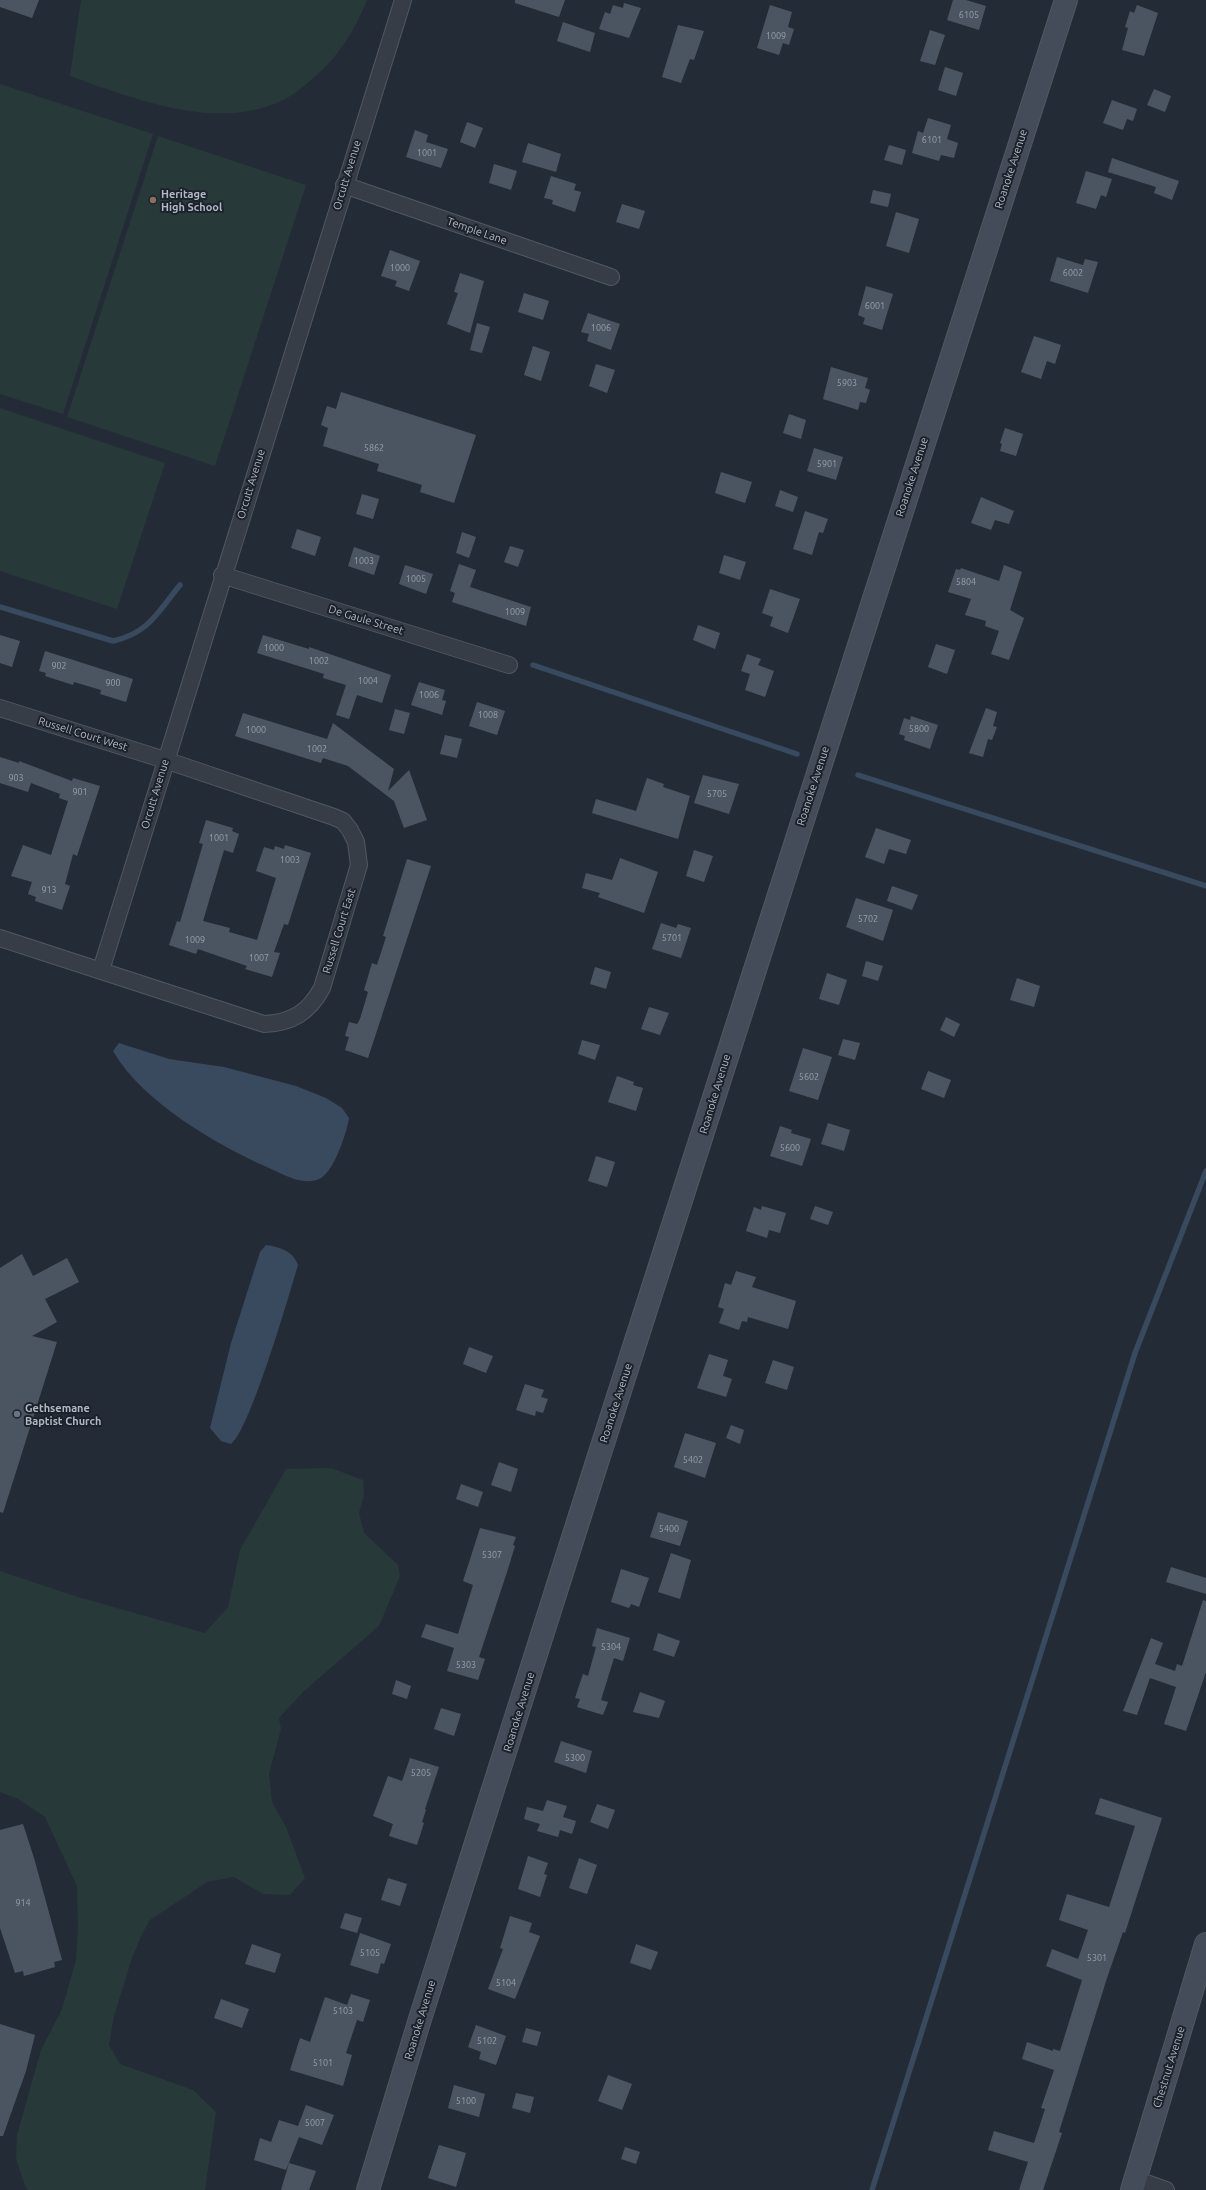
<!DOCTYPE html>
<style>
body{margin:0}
canvas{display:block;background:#232b36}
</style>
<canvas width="1206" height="2190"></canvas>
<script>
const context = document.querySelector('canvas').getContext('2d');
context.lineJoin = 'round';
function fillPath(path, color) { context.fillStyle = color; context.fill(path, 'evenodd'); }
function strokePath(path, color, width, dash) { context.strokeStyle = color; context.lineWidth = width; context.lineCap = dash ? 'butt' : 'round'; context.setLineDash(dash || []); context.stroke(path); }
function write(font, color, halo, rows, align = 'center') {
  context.font = font + ' Ubuntu,sans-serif'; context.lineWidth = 4; context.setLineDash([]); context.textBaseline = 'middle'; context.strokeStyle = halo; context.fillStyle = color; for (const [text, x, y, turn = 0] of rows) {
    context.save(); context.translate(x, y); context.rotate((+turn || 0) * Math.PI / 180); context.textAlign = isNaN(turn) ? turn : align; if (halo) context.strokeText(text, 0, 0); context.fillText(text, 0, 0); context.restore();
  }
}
fillPath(new Path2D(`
 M81,0h286c-12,30 -30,59 -55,79 -9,8 -17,15 -27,20 -65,34 -151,0 -215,-23z
 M0,84l153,50 -90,280 -63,-20z
 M158,136l148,49 -91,281 -148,-49z
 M0,408l165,55 -48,146 -117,-38z
 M331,1468l32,12 1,15 -5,18 5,20 34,32 2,11 -21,50 -76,66 -24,26 2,11 -12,45 3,28 14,25 19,51 -15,17 -27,-1 -29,-17 -27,5 -57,38 -7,12 -11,26 -18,58 -5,29 11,19 73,26 23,22 -11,78h-177l-3,-4 -9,-27 1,-24 24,-85 21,-41 14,-49 2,-30 -1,-44 -32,-69 -27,-18 -18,-7v-221l78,26 127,36 23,-26 12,-57 46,-81z`), '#273939');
fillPath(new Path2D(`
 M119,1043l50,16 55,8 72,19 30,12 16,10 7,10c-2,14 -15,53 -28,60 -16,9 -37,-3 -52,-10 -52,-23 -127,-66 -156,-117z
 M266,1245c14,2 27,6 32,20 -9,30 -48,165 -67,179l-10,-3 -11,-13 21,-85 29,-91z`), '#39495e');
strokePath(new Path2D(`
 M0,607l113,34c36,-8 45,-29 67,-56
 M533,665l264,89
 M858,775l348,111
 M872,2190l263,-837 71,-182`), '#39495e', 5.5);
fillPath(new Path2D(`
 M0,0h39l-7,18 -32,-11z
 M515,0h50l-6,17 -44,-14z
 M953,0h13l20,6 -7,24 -32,-10z
 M624,3l17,5 -12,30 -30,-9 6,-17 5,2 3,-9 10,3z
 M770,5l22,7 -4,15 6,2 -5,16 -6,-2 -4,12 -22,-7z
 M1137,5l21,8 -14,43 -22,-6 6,-22 -3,-1 5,-16 4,2z
 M563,22l32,11 -5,19 -33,-11z
 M678,25l26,6 -10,29 -4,-1 -9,24 -19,-6z
 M930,30l15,5 -10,30 -15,-4z
 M945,67l18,6 -7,23 -18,-6z
 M1154,89l17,7 -6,16 -18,-7z
 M1112,100l25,9 -4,12 -6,-2 -4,11 -20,-7z
 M928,118l23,7 -4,14 11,4 -4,15 -13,-3 -2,6 -27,-8 6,-22 5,2z
 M467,122l16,6 -8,20 -15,-6z
 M415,130l13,5 -2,7 22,7 -7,19 -35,-11z
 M528,143l33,11 -5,18 -34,-10z
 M889,145l17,5 -4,15 -18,-5z
 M1112,158l67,23 -7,19 -18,-7 2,-6 -48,-15z
 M494,164l23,7 -6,19 -22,-7z
 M1086,171l26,8 -6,18 -5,-2 -5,14 -20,-6z
 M551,176l25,8 -2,6 7,2 -6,20 -23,-8 1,-4 -9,-2z
 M873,190l18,4 -3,13 -18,-4z
 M622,204l23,7 -6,18 -23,-7z
 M896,212l23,7 -10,34 -23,-7z
 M390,250l30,11 -11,30 -14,-5 2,-5 -16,-5z
 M1057,257l26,8 2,-6 13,3 -10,31 -38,-12z
 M460,273l24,8 -14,52 -23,-9 11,-31 -4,-1z
 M866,286l27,8 -11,36 -19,-6 2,-6 -7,-3z
 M524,293l25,8 -6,19 -25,-8z
 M588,313l32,11 -9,26 -24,-9 2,-7 -8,-2z
 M477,323l13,4 -8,26 -12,-3z
 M1034,336l27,9 -6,19 -8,-3 -6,18 -20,-7z
 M533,346l17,6 -9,29 -17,-6z
 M596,364l19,6 -8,23 -18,-7z
 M831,367l37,11 -3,10 5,2 -4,13 -6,-1 -2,8 -35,-11z
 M341,392l135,43 -22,68 -34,-11 2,-7 -45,-14 2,-7 -56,-18 5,-18 -7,-3 6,-19 9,3z
 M789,414l17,6 -5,19 -18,-6z
 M1005,428l18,6 -7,22 -16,-5 2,-7 -2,-1z
 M814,448l29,9 -7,23 -29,-9z
 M721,472l31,10 -7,21 -30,-10z
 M780,490l18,7 -5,15 -18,-6z
 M362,494l17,5 -6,20 -17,-5z
 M981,497l33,14 -5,13 -14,-4 -4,10 -20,-7z
 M805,511l23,8 -5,14 -4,-1 -7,23 -19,-6z
 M297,529l24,8 -6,19 -24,-8z
 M462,532l14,5 -7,21 -13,-5z
 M510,546l14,4 -6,17 -14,-5z
 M354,547l26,9 -6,19 -26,-9z
 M724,555l22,7 -6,18 -21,-7z
 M459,564l17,6 -6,17 61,20 -5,19 -74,-24 3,-9 -5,-2z
 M405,565l28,9 -7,20 -27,-10z
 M1004,565l18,7 -12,38 14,8 -15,42 -18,-6 8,-23 -14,-5 1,-5 -21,-6 6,-16 -23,-7 8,-23 4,1 1,-2 38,13z
 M770,589l30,10 -12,34 -18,-7 3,-9 -11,-4z
 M698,625l22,8 -5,16 -22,-9z
 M0,635l20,6 -8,26 -12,-4z
 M263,635l46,14v-2l82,28 -9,28 -25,-8 -8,24 -13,-4 10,-30 -23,-7 1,-4 -67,-21z
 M936,644l19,6 -8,24 -19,-7z
 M45,651l88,28 -7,23 -26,-8 1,-4 -27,-8 -1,3 -28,-9 1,-3 -7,-2z
 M747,654l14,5 -3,6 16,6 -9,26 -20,-7 5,-16 -9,-3z
 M419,682l26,8 -3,10 4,1 -4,14 -31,-10z
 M477,702l28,9 -8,24 -28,-9z
 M986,708l11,4 -4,14 4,1 -5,13 -4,-1 -5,18 -14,-4z
 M395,709l15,4 -6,21 -15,-4z
 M243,713l84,26 6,-16 61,46 -6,22 21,-21 18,50 -23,8 -10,-27 -46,-35 -25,-8 -2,5 -86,-27z
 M911,716l27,9 -8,24 -26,-9 1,-4 -6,-2 5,-16 6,2z
 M445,735l17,4 -5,19 -17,-4z
 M0,757l19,6v-2l53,20 1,-3 27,8 -23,70 -4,-2 -8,30 5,2 -8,24 -27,-9 1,-4 -8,-3 4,-12 -21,-6 12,-31 28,10 17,-54 -9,-3 1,-4 -29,-11 -3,9 -28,-9z
 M703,775l36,9 -10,30 -35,-11z
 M647,778l17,6 -1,3 27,9 -12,43 -86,-26 4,-14 40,12z
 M206,820l27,8 -1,3 7,3 -6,19 -9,-3 -21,71 27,7 -1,4 28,8 19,-62 -20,-7 8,-24 10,3 1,-4 9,3 1,-4 26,8 -23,72 -4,-1 -10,28 6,1 -8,24 -27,-8 2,-3 -49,-17 -2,5 -27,-9 8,-24 3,1 23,-78 -4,-1z
 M876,828l35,12 -5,14 -17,-5 -5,15 -19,-7z
 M694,850l19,6 -9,26 -18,-6z
 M620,858l38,14 -14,41 -46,-16 2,-4 -18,-5 4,-15 26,7z
 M407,859l24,7 -63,192 -23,-8 4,-13 -4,-1 4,-14 8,2 3,-5 8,-27 -4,-2 8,-27 5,2 9,-28 -3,-1z
 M892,886l26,9 -6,15 -25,-9z
 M856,898l37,12 -10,31 -37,-14z
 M661,923l15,5 2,-4 13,4 -10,30 -29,-9z
 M866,961l17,5 -5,15 -16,-5z
 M595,967l16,5 -5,17 -16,-5z
 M827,973l20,7 -8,25 -20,-6z
 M1017,978l23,8 -6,21 -24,-7z
 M649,1007l20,6 -9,22 -19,-6z
 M946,1017l14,7 -6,13 -14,-7z
 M843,1039l17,4 -5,17 -17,-5z
 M582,1040l18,5 -5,15 -17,-6z
 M803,1048l29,9 -14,43 -29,-9z
 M928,1071l23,9 -7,18 -23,-9z
 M617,1076l17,6 -1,3 10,3 -7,23 -28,-9z
 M828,1123l22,7 -6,21 -23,-7z
 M780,1126l12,4 -1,3 20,6 -9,27 -32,-10z
 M596,1156l19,6 -8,25 -19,-6z
 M762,1206l24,7 -6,20 -11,-3 -2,8 -21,-7 8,-24 7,3z
 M815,1206l18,6 -5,13 -18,-6z
 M22,1254l11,22 34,-18 12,24 -34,17 12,23 -25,14 25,6 -54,171 -3,-1v-244z
 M736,1271l20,6 -4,10 44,14 -8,28 -40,-12 -1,5 -5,-1 -3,9 -20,-7 5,-14 -6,-2 7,-24 6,2z
 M469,1347l24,9 -7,17 -23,-9z
 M709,1354l19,6 -5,16 9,3 -6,18 -29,-9z
 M773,1360l21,7 -7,23 -22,-7z
 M525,1384l19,6 -3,7 7,2 -5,14 -7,-2 -1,5 -19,-6z
 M731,1425l13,5 -4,14 -14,-6z
 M685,1433l31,10 -11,35 -31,-11z
 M499,1462l19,7 -7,23 -20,-7z
 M461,1484l22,8 -5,15 -22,-8z
 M658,1512l30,9 -8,25 -30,-9z
 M480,1528l36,9 -3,8 2,1 -7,23 -29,88 6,2 -7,21 -31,-9 7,-23 -33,-11 5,-13 32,10 15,-49 -10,-4z
 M671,1553l20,7 -11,39 -22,-7z
 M1171,1567l35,11v16l-40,-12z
 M621,1569l28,9 -10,29 -8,-3 -2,4 -18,-6z
 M1203,1600l3,1v71l-20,59 -22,-7 12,-37 -26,-9 -13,37 -14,-4 28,-73 12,5 -8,21 20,7 2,-7 5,2z
 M597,1628l33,10 -7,23 -9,-3 -13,42 7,2 -5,13 -26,-8 3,-8 -5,-1 8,-24 5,2 8,-29 -4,-1z
 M658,1633l22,8 -6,16 -21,-7z
 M396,1680l15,6 -4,13 -15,-5z
 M640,1692l25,9 -6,17 -26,-6z
 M441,1708l20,6 -7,22 -20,-7z
 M561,1741l31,10 -6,22 -32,-11z
 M410,1758l29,9 -14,42 1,1 -4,12 2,1 -7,22 -28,-9 4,-12 -20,-8 15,-40 14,5z
 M1100,1798l62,20 -37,115 -2,-1 -16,46 -48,154 3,1 -19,57h-24l9,-28 -40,-12 6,-19 40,12 11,-34 -4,-1 13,-38 -32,-11 5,-17 26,9v-2l7,2 22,-71 -36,-14 6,-17 26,10 10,-29 -29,-10 8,-26 42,13 26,-81 -40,-12z
 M547,1800l20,6 -4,11 13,4 -4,13 -12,-4 -2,7 -21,-6 3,-7 -16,-5 3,-12 16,4z
 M597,1804l18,6 -7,19 -18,-7z
 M23,1824l11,34 28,102 -8,2 1,5 -31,9 -1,-5 -8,2 -15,-45v-98z
 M528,1856l20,7 -4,11 3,1 -7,22 -22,-8z
 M579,1858l18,7 -10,29 -18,-6z
 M388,1878l19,6 -7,22 -19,-6z
 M345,1913l17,5 -5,15 -17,-5z
 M510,1916l22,7 -3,9 11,4 -25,63 -27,-10 15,-40 -3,-1z
 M360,1933l31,11 -7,20 -3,-1 -3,11 -28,-9z
 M252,1944l29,10 -6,19 -30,-9z
 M636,1944l22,8 -7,18 -21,-7z
 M351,1994l19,6 -7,22 -6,-2 -11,33 6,2 -9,31 -53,-16 10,-32 10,4 15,-45 22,8z
 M221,1999l28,10 -7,19 -28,-10z
 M0,2024l35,11 -9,36 -23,65h-3z
 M476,2025l30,11 -10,29 -17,-6 2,-7 -13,-5z
 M526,2028l15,4 -4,14 -15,-4z
 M608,2075l24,9 -10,26 -24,-9z
 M454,2085l31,9 -6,23 -31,-9z
 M516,2093l18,4 -4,16 -18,-5z
 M306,2105l28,10 -12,30 -23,-8 -13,33 -32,-10 6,-22 11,4 8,-22 19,6z
 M439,2145l27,8 -10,34 -28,-9z
 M625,2147l15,5 -4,12 -15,-5z
 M289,2163l27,8 -7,19h-28z`), '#4b5562');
const street = new Path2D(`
 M344,185l267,92
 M222,575l287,90
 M0,708l165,52 169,57 9,4 7,9 6,12 3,23 -37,123c-13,24 -30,35 -58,36l-264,-86
 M101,970l302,-970
 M1135,2179l31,11`);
const secondary = new Path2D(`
 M368,2190l52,-171 178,-560 468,-1459
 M1132,2190l74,-246`);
strokePath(street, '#515861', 18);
strokePath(secondary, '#515861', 24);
strokePath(street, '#363d47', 16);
strokePath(secondary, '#444c59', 22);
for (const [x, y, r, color] of [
 [153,200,4,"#8d6e63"],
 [17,1414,4,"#6b7280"]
]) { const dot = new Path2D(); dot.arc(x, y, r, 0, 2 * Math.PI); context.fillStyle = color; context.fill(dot); strokePath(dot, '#1b222b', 1.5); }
write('9px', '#989fab', null, [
 ["6105",969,15],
 ["1009",776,36],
 ["6101",932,140],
 ["1001",427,153],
 ["1000",400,268],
 ["6002",1073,273],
 ["6001",875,306],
 ["1006",601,328],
 ["5903",847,383],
 ["5862",374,448],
 ["5901",827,464],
 ["1003",364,561],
 ["1005",416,579],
 ["5804",966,582],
 ["1009",515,612],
 ["1000",274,648],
 ["1002",319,661],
 ["902",59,666],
 ["1004",368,681],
 ["900",113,683],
 ["1006",429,695],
 ["1008",488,715],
 ["5800",919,729],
 ["1000",256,730],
 ["1002",317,749],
 ["903",16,778],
 ["901",80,792],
 ["5705",717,794],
 ["1001",219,838],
 ["1003",290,860],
 ["913",49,890],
 ["5702",868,919],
 ["5701",672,938],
 ["1009",195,940],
 ["1007",259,958],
 ["5602",809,1077],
 ["5600",790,1148],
 ["5402",693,1460],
 ["5400",669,1529],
 ["5307",492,1555],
 ["5304",611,1647],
 ["5303",466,1665],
 ["5300",575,1758],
 ["5205",421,1773],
 ["914",23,1903],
 ["5105",370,1953],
 ["5301",1097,1958],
 ["5104",506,1983],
 ["5103",343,2011],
 ["5102",487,2041],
 ["5101",323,2063],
 ["5100",466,2101],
 ["5007",315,2123]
]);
write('11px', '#b1b8c3', '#1b222b', [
 ["Roanoke Avenue",1011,169,-72],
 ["Orcutt Avenue",347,175,-73],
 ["Temple Lane",477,231,19],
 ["Roanoke Avenue",912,477,-72],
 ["Orcutt Avenue",251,484,-73],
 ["De Gaule Street",366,620,17],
 ["Russell Court West",83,734,17],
 ["Roanoke Avenue",813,786,-72],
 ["Orcutt Avenue",155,794,-73],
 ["Russell Court East",339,931,-73],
 ["Roanoke Avenue",715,1094,-73],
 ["Roanoke Avenue",616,1403,-72],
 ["Roanoke Avenue",519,1712,-73],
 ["Roanoke Avenue",420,2020,-73],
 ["Chestnut Avenue",1169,2067,-73]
]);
write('bold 11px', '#b1b8c3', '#1b222b', [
 ["Heritage",161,194],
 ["High School",161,207],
 ["Gethsemane",25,1408],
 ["Baptist Church",25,1421]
], 'left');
</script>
